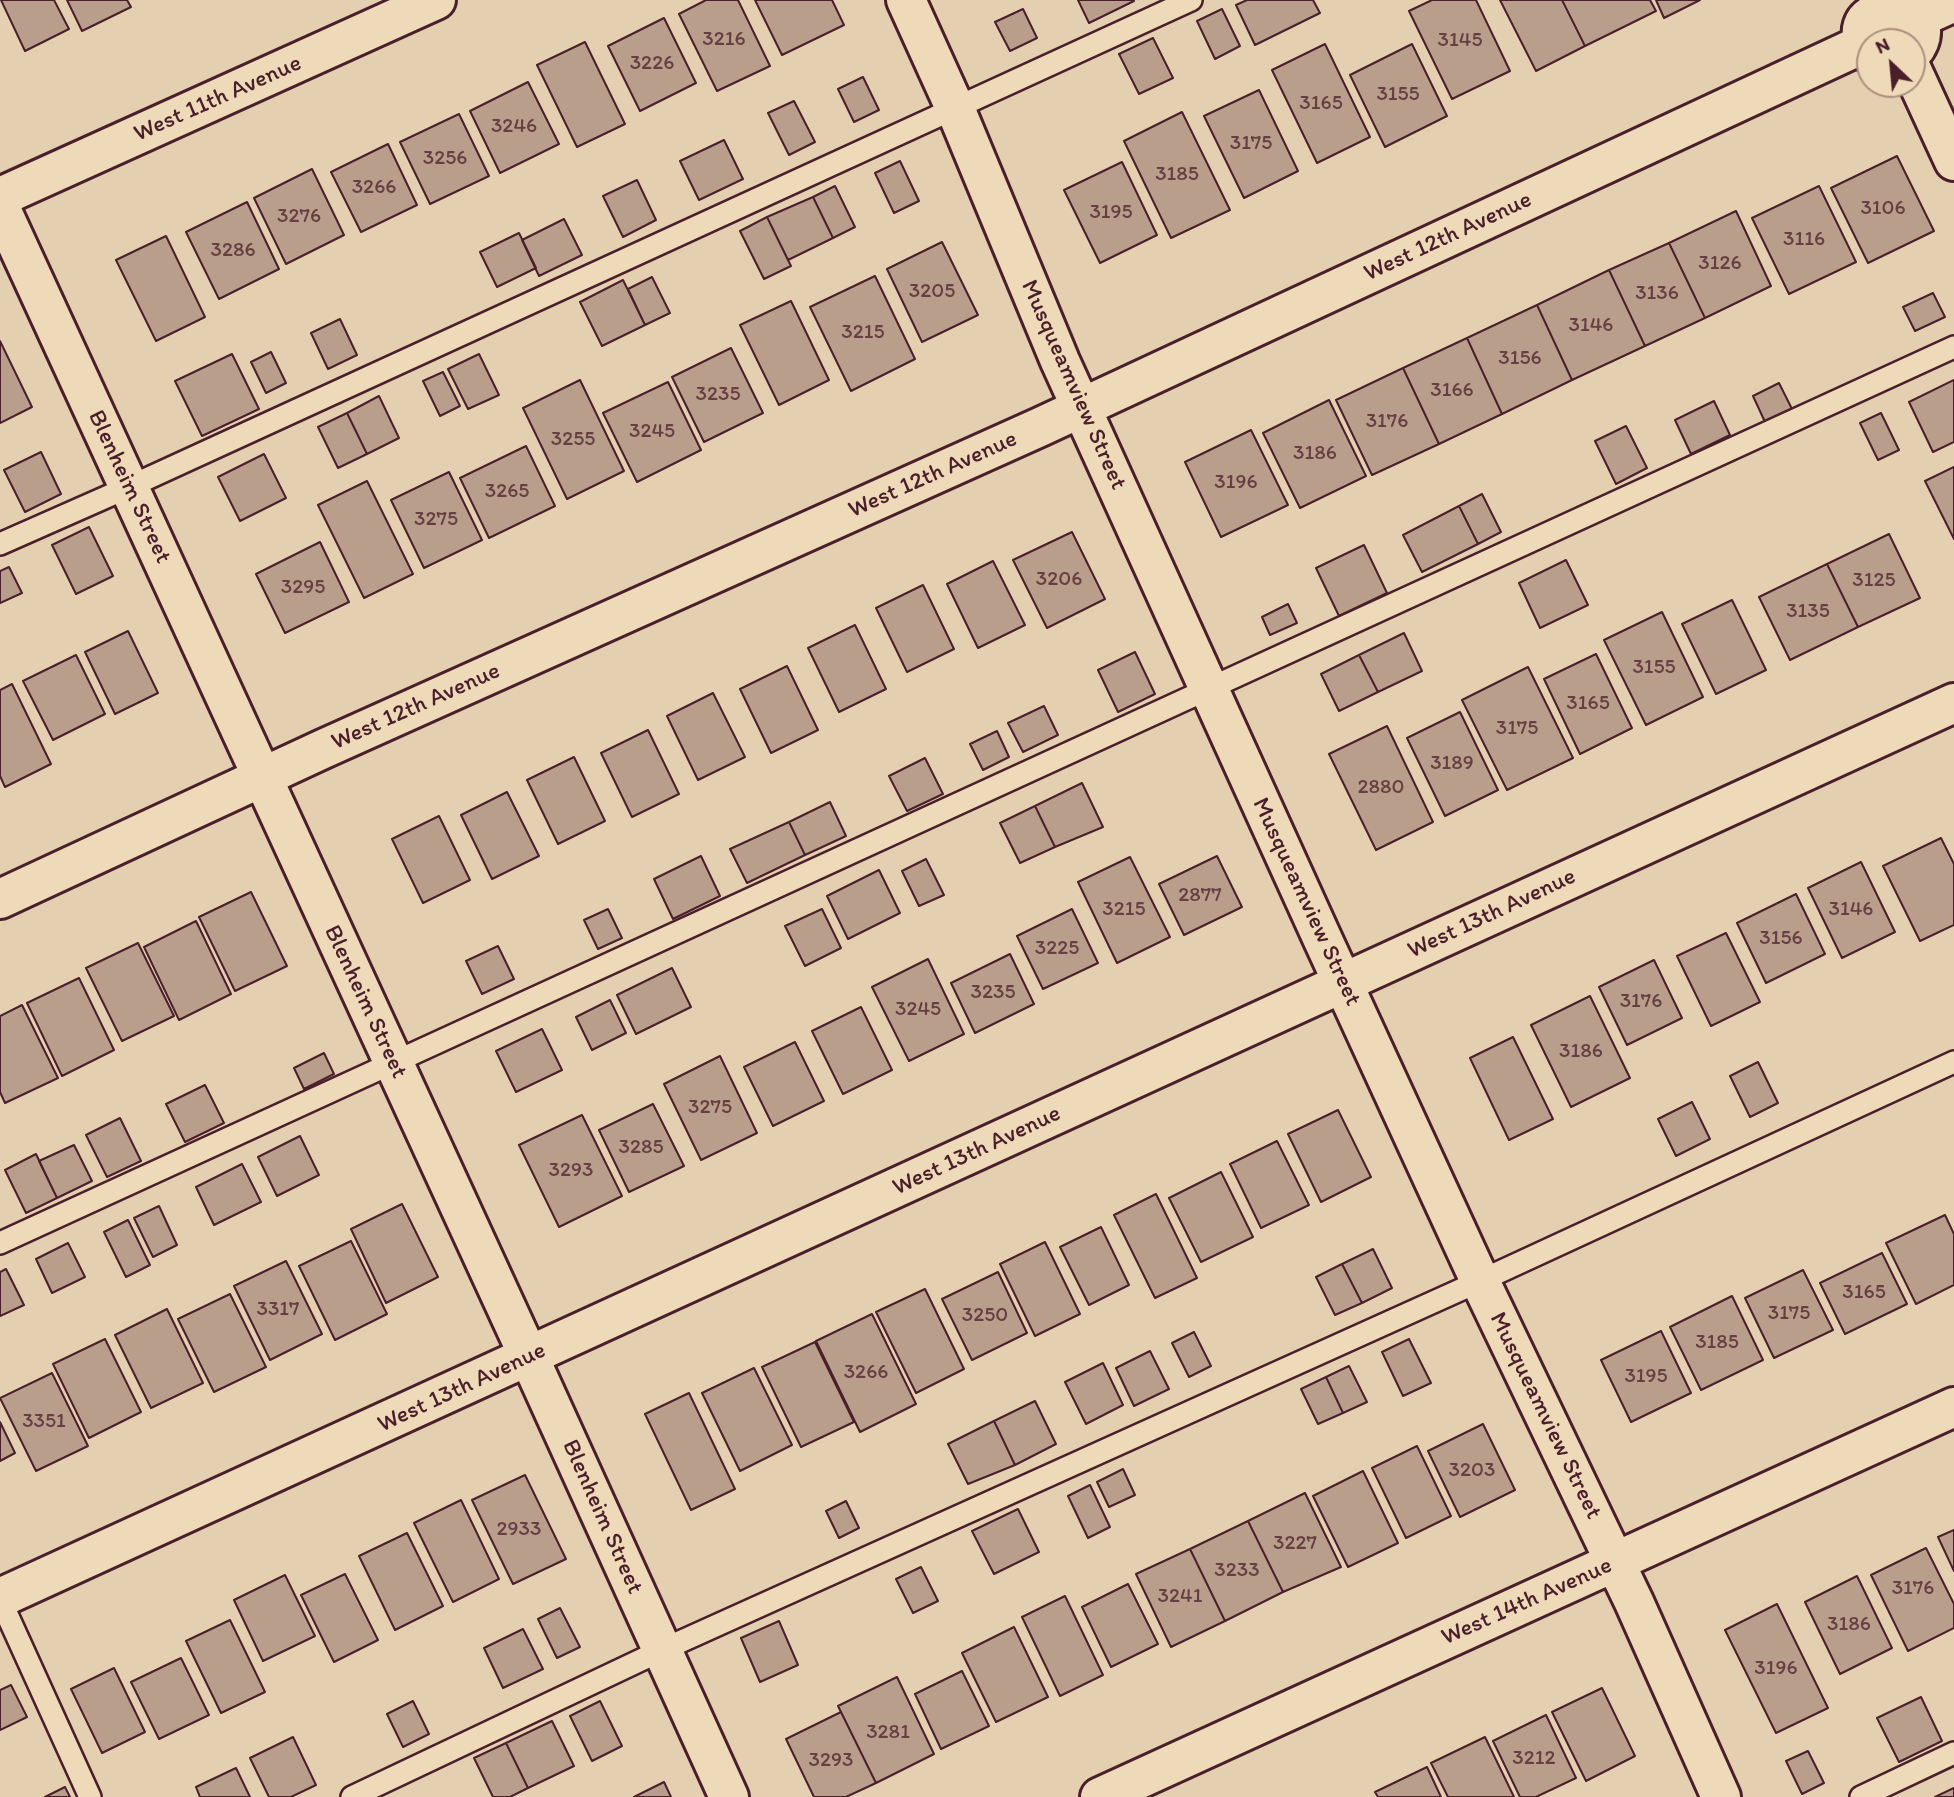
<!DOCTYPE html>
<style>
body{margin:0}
#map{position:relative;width:1954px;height:1797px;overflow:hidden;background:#e4cfb0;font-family:Itim,sans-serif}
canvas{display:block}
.north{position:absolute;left:1856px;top:28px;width:70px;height:70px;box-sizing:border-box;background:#eedab8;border:2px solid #ac8f80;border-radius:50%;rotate:334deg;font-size:19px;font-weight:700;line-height:28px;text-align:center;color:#4a1f2b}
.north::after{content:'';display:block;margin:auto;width:24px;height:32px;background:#4a1f2b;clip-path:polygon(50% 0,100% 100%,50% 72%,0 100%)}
</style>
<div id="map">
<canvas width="1954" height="1797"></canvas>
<div class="north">N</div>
</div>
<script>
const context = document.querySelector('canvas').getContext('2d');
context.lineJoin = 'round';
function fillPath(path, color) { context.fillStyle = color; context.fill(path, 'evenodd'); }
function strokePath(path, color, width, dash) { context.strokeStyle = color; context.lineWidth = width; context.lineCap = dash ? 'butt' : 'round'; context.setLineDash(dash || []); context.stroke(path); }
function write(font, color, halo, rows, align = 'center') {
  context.font = font + ' Itim,sans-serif'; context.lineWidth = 7; context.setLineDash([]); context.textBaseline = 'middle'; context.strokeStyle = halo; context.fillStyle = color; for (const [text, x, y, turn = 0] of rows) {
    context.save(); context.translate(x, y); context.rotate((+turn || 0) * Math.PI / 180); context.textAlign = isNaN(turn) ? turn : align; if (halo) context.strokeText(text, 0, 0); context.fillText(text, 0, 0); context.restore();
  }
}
const building = new Path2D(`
 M1,0h53l15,29 -44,22z
 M67,0h60l4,7 -49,24z
 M706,0h32l32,66 -53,25 -38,-77z
 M755,0h77l12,25 -62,30z
 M1078,0h55l1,1 -45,22z
 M1247,0h66l7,13 -65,32 -19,-40z
 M1432,0h44l34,71 -58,28 -43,-88z
 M1500,0h62l23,46 -49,25z
 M1562,0h88l6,11 -71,35z
 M1656,0h44l-36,18z
 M1023,9l14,29 -27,13 -15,-29z
 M1222,9l18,37 -25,13 -18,-38z
 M664,18l32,65 -56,28 -32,-65z
 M1153,38l20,40 -34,16 -20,-40z
 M585,42l40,82 -48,23 -40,-82z
 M1325,44l45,93 -53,26 -45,-93z
 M1412,44l35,72 -62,31 -35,-72z
 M863,77l16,33 -25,12 -16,-33z
 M528,82l31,62 -59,29 -30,-62z
 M1259,90l39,81 -54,27 -40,-82z
 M794,101l21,41 -26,13 -21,-42z
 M1182,112l48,98 -59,28 -47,-97z
 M459,114l30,62 -59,28 -30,-62z
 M724,140l19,39 -44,21 -19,-39z
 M388,144l29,61 -56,27 -30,-60z
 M1897,156l37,75 -66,32 -37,-75z
 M900,161l19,40 -25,12 -19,-40z
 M1122,162l35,73 -57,28 -36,-73z
 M312,169l32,66 -58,29 -32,-66z
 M637,180l19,40 -33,17 -20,-41z
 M835,186l20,41 -22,11 -20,-41z
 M1819,186l37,76 -67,32 -37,-76z
 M813,197l20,41 -45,22 -21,-43z
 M247,202l32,67 -60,30 -33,-67z
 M1736,211l35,75 -66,32 -36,-75z
 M767,217l24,49 -27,13 -24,-48z
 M564,219l18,36 -43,21 -17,-36z
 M519,233l17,35 -39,19 -17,-35z
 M166,236l39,81 -49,24 -40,-81z
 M942,242l36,73 -56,27 -35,-73z
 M1669,243l36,75 -60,28 -36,-76z
 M1609,270l36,76 -73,34 -35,-75z
 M875,276l40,83 -64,32 -41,-84z
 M652,277l18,36 -25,12 -17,-36z
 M623,280l22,45 -43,21 -22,-44z
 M1933,293l12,24 -30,14 -12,-24z
 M791,301l38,79 -50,25 -39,-80z
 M1537,305l35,75 -70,34 -35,-76z
 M340,319l17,36 -29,14 -17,-36z
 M1467,338l35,76 -63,30 -36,-76z
 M0,341l32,66 -32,16z
 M731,348l32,65 -59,29 -32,-65z
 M271,352l15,31 -20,10 -15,-31z
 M232,354l27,55 -57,27 -27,-55z
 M479,354l20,41 -31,14 -20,-40z
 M1403,368l36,76 -67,31 -36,-75z
 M443,372l17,34 -20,10 -17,-35z
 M580,380l44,91 -57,28 -44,-91z
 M1954,380v62l-21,10 -24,-50z
 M668,382l33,68 -64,32 -34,-69z
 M1779,383l13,26 -27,13 -12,-26z
 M379,396l20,42 -32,16 -20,-41z
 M1329,400l37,76 -66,32 -37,-75z
 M1714,401l16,34 -39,19 -16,-34z
 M347,413l20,41 -29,14 -20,-41z
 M1881,413l18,37 -21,10 -18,-37z
 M1626,426l21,42 -31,16 -21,-43z
 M1251,430l37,75 -67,32 -36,-75z
 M526,446l29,60 -66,32 -29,-60z
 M41,452l20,42 -36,18 -21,-42z
 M264,454l22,44 -46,23 -22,-44z
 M1954,467v72l-29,-58z
 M449,472l33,68 -58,28 -33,-68z
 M367,481l46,93 -49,24 -46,-93z
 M1482,494l19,38 -23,12 -19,-38z
 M1459,506l19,38 -56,28 -19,-37z
 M89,527l24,49 -37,18 -24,-49z
 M1072,532l33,67 -58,29 -34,-68z
 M1889,534l31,64 -62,29 -31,-63z
 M320,542l29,60 -64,31 -29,-59z
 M1364,545l23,48 -48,23 -23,-48z
 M1566,560l22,45 -48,23 -21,-45z
 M993,561l32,64 -47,23 -31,-64z
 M1827,564l31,63 -68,33 -31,-63z
 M9,567l13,26 -22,10v-32z
 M923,585l31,64 -47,23 -31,-64z
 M1732,600l34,70 -50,24 -34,-70z
 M1288,604l9,19 -27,12 -8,-18z
 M1662,612l41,85 -57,28 -42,-85z
 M855,625l31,64 -47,23 -31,-64z
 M128,631l30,62 -43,21 -30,-62z
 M1404,633l18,38 -44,21 -19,-37z
 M1135,652l20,42 -37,18 -20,-42z
 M1596,654l36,74 -52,26 -36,-75z
 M76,655l29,59 -52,26 -30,-59z
 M1359,655l19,37 -39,19 -18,-37z
 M787,666l31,64 -47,23 -31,-64z
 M1528,667l45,91 -66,32 -45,-90z
 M12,684l39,80 -46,23 -5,-11v-86z
 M713,693l32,64 -47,23 -31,-64z
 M1044,706l14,29 -35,17 -15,-29z
 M1460,712l38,78 -53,26 -38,-78z
 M1387,726l46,96 -57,28 -47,-96z
 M648,730l31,64 -47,23 -31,-64z
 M997,731l12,26 -26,13 -13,-26z
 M574,757l31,64 -47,23 -31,-64z
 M925,758l18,36 -36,17 -18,-35z
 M1082,783l21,44 -48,20 -20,-41z
 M507,792l32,64 -47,23 -31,-64z
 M830,802l16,34 -41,19 -16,-33z
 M1035,806l20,41 -35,16 -20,-40z
 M439,816l31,64 -47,23 -31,-64z
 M789,822l16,33 -58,28 -17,-34z
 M1941,838l13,26v61l-34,16 -37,-75z
 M701,856l19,40 -47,23 -19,-40z
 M1217,856l25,51 -58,28 -25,-51z
 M1130,857l40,80 -53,26 -39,-81z
 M926,859l18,36 -25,11 -17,-35z
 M1861,862l34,70 -53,26 -34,-70z
 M879,870l21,43 -52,26 -21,-43z
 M251,892l36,74 -52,25 -36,-74z
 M1796,894l29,60 -59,29 -29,-60z
 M608,909l14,29 -24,11 -14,-29z
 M822,909l19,39 -36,18 -20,-40z
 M1072,909l26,54 -55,26 -26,-53z
 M196,921l35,73 -52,26 -35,-73z
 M1726,933l34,69 -49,24 -34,-70z
 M138,943l36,73 -52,25 -36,-73z
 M498,946l16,33 -32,15 -16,-33z
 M1010,954l24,50 -59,29 -24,-50z
 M928,959l36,75 -55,27 -37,-74z
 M1654,960l28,58 -55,27 -28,-58z
 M672,968l19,39 -55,27 -19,-39z
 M79,978l35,72 -52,26 -35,-73z
 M1590,996l40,82 -59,29 -40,-82z
 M610,1000l16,33 -34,17 -16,-33z
 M22,1005l36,73 -53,25 -5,-11v-76z
 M861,1007l31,63 -49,24 -31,-63z
 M542,1029l20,41 -46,22 -20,-41z
 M1513,1037l40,82 -44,21 -39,-82z
 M795,1042l29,59 -51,25 -29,-59z
 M324,1053l10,21 -30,15 -10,-21z
 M720,1056l37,77 -56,27 -37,-76z
 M1758,1062l20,41 -28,14 -20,-41z
 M205,1085l19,38 -39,19 -19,-38z
 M1692,1102l18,37 -34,17 -18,-37z
 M653,1104l31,62 -55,26 -30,-62z
 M1338,1110l33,67 -50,25 -33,-68z
 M582,1115l40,81 -63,31 -40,-82z
 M120,1118l21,43 -34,16 -21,-42z
 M300,1136l19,39 -42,21 -19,-39z
 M1277,1141l32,64 -48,23 -31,-64z
 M74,1145l18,36 -35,17 -18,-37z
 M36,1154l21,44 -31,15 -21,-43z
 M242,1164l19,38 -47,23 -18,-38z
 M1221,1172l32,65 -52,25 -32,-64z
 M1156,1194l41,84 -42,20 -41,-83z
 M402,1204l36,73 -52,26 -35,-74z
 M159,1206l18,39 -24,12 -19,-39z
 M1945,1215l9,19v51l-38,19 -30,-61z
 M128,1220l22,45 -24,12 -22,-45z
 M1101,1227l28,58 -40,20 -29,-58z
 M351,1241l36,73 -52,26 -36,-74z
 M1045,1242l35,72 -45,22 -35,-72z
 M68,1243l17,34 -33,16 -16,-34z
 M1373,1249l19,39 -30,15 -20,-39z
 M1882,1253l25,51 -62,30 -25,-51z
 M286,1261l36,73 -52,26 -36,-74z
 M1342,1264l20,39 -27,12 -19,-38z
 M6,1269l18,36 -24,11v-44z
 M1803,1270l30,60 -59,28 -29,-60z
 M998,1272l29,61 -55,27 -30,-61z
 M925,1289l39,80 -48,24 -40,-81z
 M230,1294l36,73 -52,25 -36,-73z
 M1732,1296l31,64 -62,30 -31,-63z
 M167,1309l36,74 -52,25 -36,-73z
 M872,1314l44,90 -56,28 -44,-91z
 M1661,1331l30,62 -60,29 -30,-62z
 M1194,1332l17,34 -22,11 -17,-34z
 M105,1339l36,73 -52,26 -36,-74z
 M1409,1339l22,44 -28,13 -21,-44z
 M815,1342l39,80 -53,25 -39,-80z
 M1150,1351l19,38 -35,17 -18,-38z
 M1103,1363l20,42 -37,19 -21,-42z
 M1349,1366l18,36 -24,11 -17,-36z
 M754,1368l38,77 -52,26 -38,-78z
 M52,1373l36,73 -52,25 -36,-73z
 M1326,1377l17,36 -25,11 -17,-35z
 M689,1393l46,96 -44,21 -46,-96z
 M1035,1401l21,43 -41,21 -21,-44z
 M994,1421l21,44 -47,19 -20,-40z
 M0,1422l15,31 -15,8z
 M1483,1424l32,66 -55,27 -32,-66z
 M1417,1446l34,70 -45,22 -34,-70z
 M1123,1469l12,26 -26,12 -12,-25z
 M1363,1471l35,72 -50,24 -35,-71z
 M525,1475l41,84 -53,25 -41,-84z
 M1090,1485l20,42 -22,11 -20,-42z
 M1305,1493l36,74 -58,25 -35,-71z
 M461,1500l38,79 -46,23 -39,-79z
 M846,1501l13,27 -20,10 -13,-27z
 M1018,1509l21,43 -45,22 -22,-43z
 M1248,1521l35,71 -58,29 -35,-72z
 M1954,1530v41l-16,-34z
 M407,1533l36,73 -48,24 -36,-74z
 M1926,1548l28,56v24l-46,23 -37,-76z
 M1190,1549l35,72 -54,26 -35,-73z
 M921,1567l17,34 -25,12 -17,-34z
 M345,1574l33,66 -44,22 -33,-67z
 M285,1575l30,61 -52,25 -29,-61z
 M1857,1576l35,72 -52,26 -35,-72z
 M1128,1584l30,60 -47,23 -29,-60z
 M1065,1596l38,79 -43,21 -38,-79z
 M1777,1604l51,104 -52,25 -51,-103z
 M560,1608l20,39 -23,11 -19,-39z
 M230,1620l35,72 -44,21 -35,-72z
 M779,1621l19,44 -38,17 -19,-44z
 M1014,1627l34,70 -52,25 -34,-69z
 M523,1629l20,40 -40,19 -19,-40z
 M181,1658l28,57 -50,24 -28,-57z
 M114,1668l31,64 -43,21 -31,-64z
 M962,1671l27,55 -48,23 -26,-55z
 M897,1677l37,77 -58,29 -38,-77z
 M11,1685l16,32 -27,13v-40z
 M1602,1688l33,68 -49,25 -34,-69z
 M1921,1697l21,44 -43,21 -22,-44z
 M413,1701l16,33 -26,13 -16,-33z
 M600,1701l22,45 -30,15 -22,-45z
 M841,1712l35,71 -30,14h-32l-28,-58z
 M1546,1715l30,63 -40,19h-16l-27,-56z
 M552,1721l22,45 -46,22 -22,-45z
 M293,1737l23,48 -25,12h-22l-19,-39z
 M1485,1737l29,60h-66l-17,-34z
 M506,1743l22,45 -18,9h-17l-19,-39z
 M1808,1751l16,32 -22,11 -16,-33z
 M1427,1767l14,30h-63l-3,-5z
 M236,1768l14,29h-50l-4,-10z
 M664,1782l7,15h-37z
 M65,1787l5,10h-25z
 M1954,1788v9h-19z`);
fillPath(building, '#b99e8b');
strokePath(building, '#4a1f2b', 2);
const lane = new Path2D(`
 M0,544l129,-57 1062,-487
 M0,1243l1954,-896
 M0,1599l90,198
 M352,1797l310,-147 818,-369 474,-219
 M1861,1797l93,-44`);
const street = new Path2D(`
 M906,0l49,108 105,253 263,579 157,341 154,321 87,195
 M1919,18l35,-16
 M1870,54c-32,-47 38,-54 50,-31 3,12 0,21 -8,30
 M1912,70l42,91
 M0,197l436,-197
 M0,899l323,-150 717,-322 823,-383
 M0,1598l1954,-895
 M1100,1797l854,-390`);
const secondary = new Path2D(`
 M0,207l529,1150 200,440`);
strokePath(lane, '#4a1f2b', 26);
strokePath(street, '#4a1f2b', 44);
strokePath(secondary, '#4a1f2b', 44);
strokePath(lane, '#eedab8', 21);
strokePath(street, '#eedab8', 38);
strokePath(secondary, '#eedab8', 38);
write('21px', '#663f43', null, [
 ["3216",724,40],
 ["3145",1460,41],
 ["3226",652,64],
 ["3155",1398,95],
 ["3165",1321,104],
 ["3246",514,127],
 ["3175",1251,144],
 ["3256",445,159],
 ["3185",1177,175],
 ["3266",374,188],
 ["3106",1883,209],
 ["3195",1111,213],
 ["3276",299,217],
 ["3116",1804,240],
 ["3286",233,251],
 ["3126",1720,264],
 ["3205",932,292],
 ["3136",1657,294],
 ["3146",1591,326],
 ["3215",863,333],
 ["3156",1520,359],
 ["3166",1452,391],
 ["3235",718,395],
 ["3176",1387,422],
 ["3245",652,432],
 ["3255",573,440],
 ["3186",1315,454],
 ["3196",1236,483],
 ["3265",507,492],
 ["3275",436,520],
 ["3206",1059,580],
 ["3125",1874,581],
 ["3295",303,588],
 ["3135",1808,612],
 ["3155",1654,668],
 ["3165",1588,704],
 ["3175",1517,729],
 ["3189",1452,764],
 ["2880",1381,788],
 ["2877",1200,896],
 ["3215",1124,910],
 ["3146",1851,910],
 ["3156",1781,939],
 ["3225",1057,949],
 ["3235",993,993],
 ["3176",1641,1002],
 ["3245",918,1010],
 ["3186",1581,1052],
 ["3275",710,1108],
 ["3285",641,1148],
 ["3293",571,1171],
 ["3165",1864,1293],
 ["3317",278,1310],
 ["3175",1789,1314],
 ["3250",985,1316],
 ["3185",1717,1343],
 ["3266",866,1373],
 ["3195",1646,1377],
 ["3351",44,1422],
 ["3203",1472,1471],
 ["2933",519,1530],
 ["3227",1295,1544],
 ["3233",1237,1571],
 ["3176",1913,1589],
 ["3241",1180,1597],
 ["3186",1849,1625],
 ["3196",1776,1669],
 ["3281",888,1733],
 ["3212",1534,1759],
 ["3293",831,1761]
]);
write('24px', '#4a1f2b', '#eedab8', [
 ["West 11th Avenue",218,99,-24],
 ["West 12th Avenue",1448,237,-25],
 ["Musqueamview Street",1073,385,66],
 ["West 12th Avenue",933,475,-24],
 ["Blenheim Street",129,487,65],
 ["West 12th Avenue",416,707,-24],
 ["Musqueamview Street",1306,902,65],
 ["West 13th Avenue",1492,914,-25],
 ["Blenheim Street",365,1002,65],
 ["West 13th Avenue",977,1151,-25],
 ["West 13th Avenue",462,1388,-25],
 ["Musqueamview Street",1545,1416,64],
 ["Blenheim Street",602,1517,66],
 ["West 14th Avenue",1527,1602,-24]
]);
</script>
